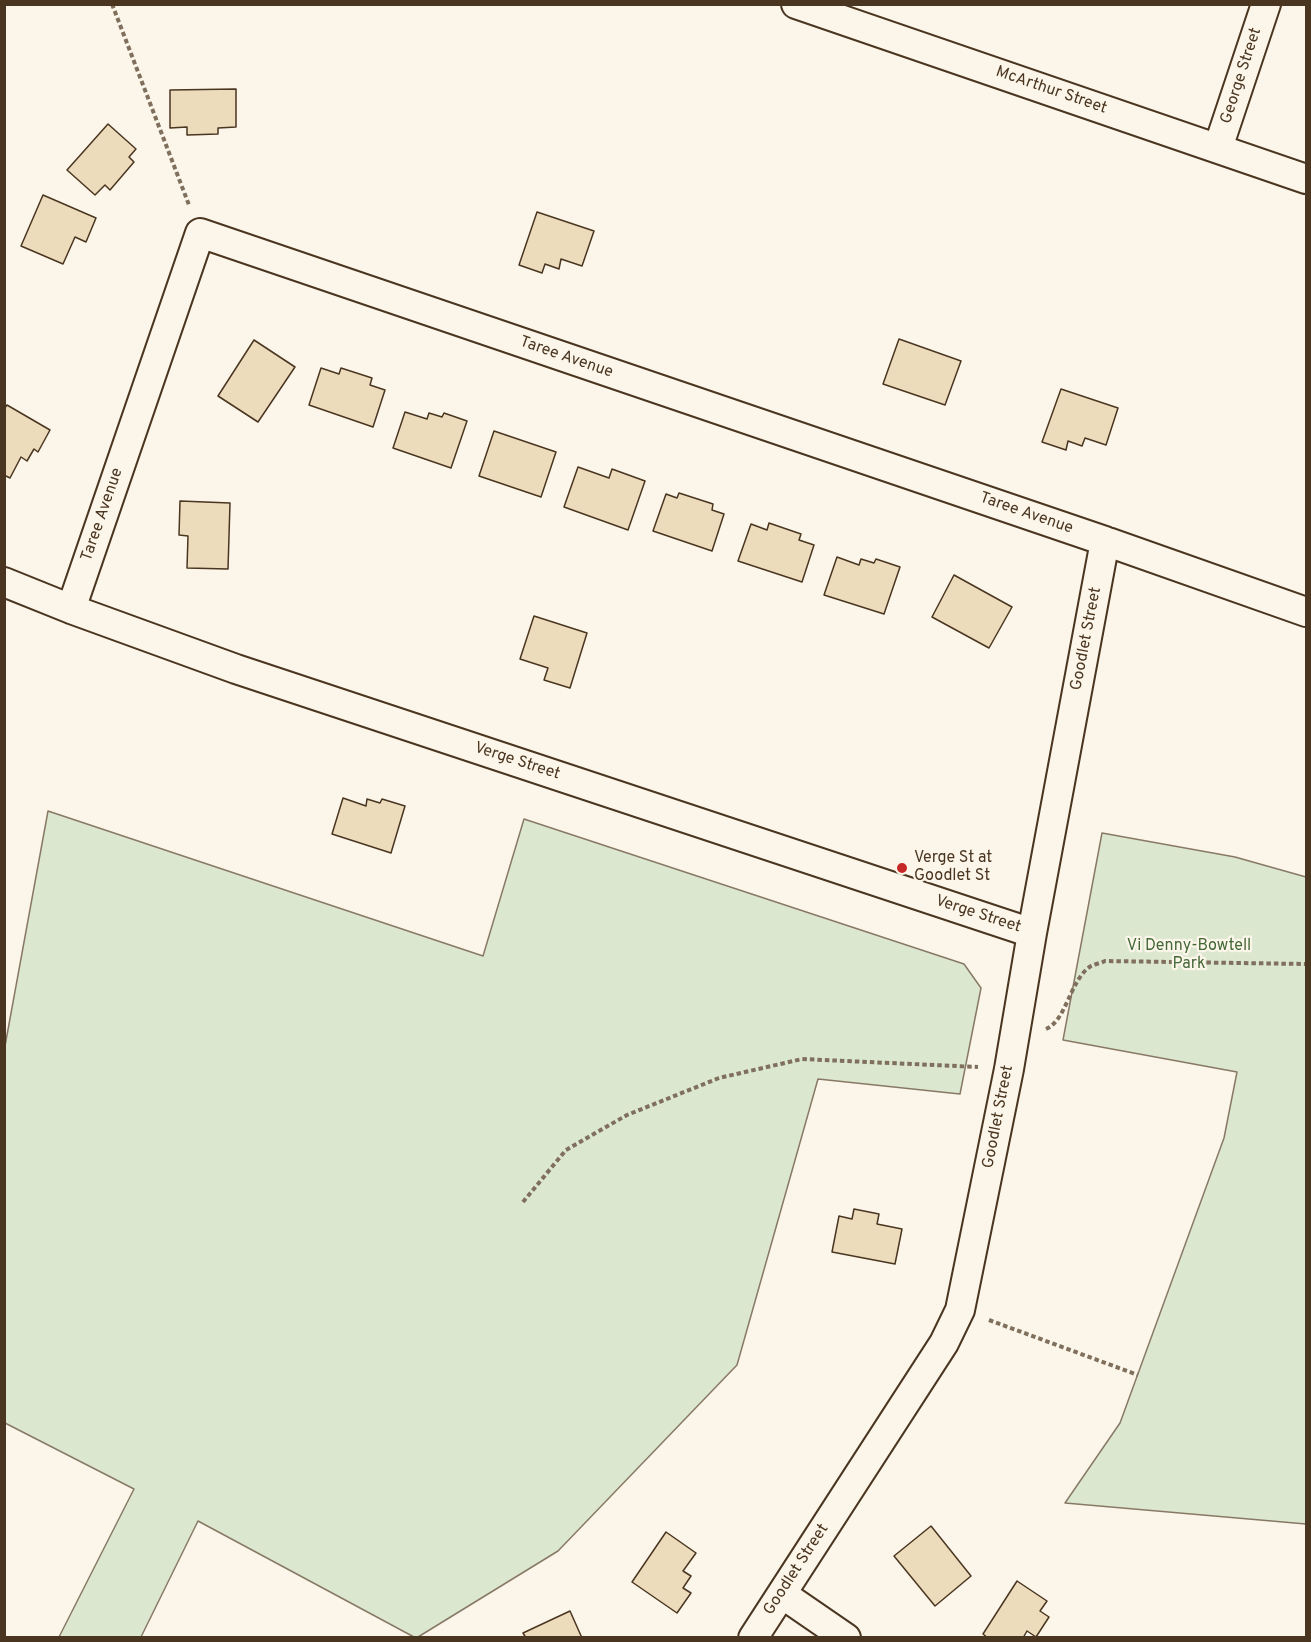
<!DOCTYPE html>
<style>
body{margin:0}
#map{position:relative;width:1311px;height:1642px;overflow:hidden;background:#fbf6e9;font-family:Overpass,sans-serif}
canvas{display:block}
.frame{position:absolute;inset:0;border:6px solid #4a3520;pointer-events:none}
</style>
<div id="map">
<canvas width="1311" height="1642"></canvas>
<div class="frame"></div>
</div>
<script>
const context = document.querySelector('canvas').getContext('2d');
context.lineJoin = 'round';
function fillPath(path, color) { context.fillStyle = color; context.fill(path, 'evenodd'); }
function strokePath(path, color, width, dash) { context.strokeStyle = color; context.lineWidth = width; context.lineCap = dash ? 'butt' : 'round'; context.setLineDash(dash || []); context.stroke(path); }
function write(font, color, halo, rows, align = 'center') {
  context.font = font + ' Overpass,sans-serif'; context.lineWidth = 4.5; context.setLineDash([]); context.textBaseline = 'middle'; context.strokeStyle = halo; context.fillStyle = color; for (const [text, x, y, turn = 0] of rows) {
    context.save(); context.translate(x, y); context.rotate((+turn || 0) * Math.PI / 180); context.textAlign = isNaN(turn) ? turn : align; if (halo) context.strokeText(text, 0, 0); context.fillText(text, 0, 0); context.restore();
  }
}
const green = new Path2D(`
 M48,811l435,145 41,-137 440,145 17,24 -21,106 -142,-15 -81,286 -179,186 -140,86h-4l-216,-116 -57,116h-82l75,-148 -129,-66v-377z
 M1102,833l133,24 71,20v647l-241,-21 55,-80 104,-285 13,-66 -174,-32z`);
fillPath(green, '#dce7d0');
strokePath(green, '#887966', 1.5);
const building = new Path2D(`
 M236,89v38l-18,1v6l-31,1v-8l-17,1v-38z
 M108,124l28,25 -7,8 5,5 -24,28 -5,-5 -10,10 -28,-25z
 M43,195l53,23 -10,24 -11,-5 -12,27 -42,-18z
 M537,212l57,19 -12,35 -21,-7 -2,10 -14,-5 -3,9 -23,-8z
 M899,339l62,22 -16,44 -62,-21z
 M254,340l41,27 -37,55 -40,-26z
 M321,368l18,6 2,-6 31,10 -2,7 15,5 -12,37 -64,-22z
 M1061,389l57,19 -12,37 -21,-7 -3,8 -14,-5 -2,9 -24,-8z
 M7,405l43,25 -12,22 -4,-3 -7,12 -6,-4 -11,21 -6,-3v-66z
 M405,412l22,7 2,-6 13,4 2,-4 23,8 -16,47 -58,-20z
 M494,431l62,21 -15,45 -62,-21z
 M578,467l31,11 3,-9 33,12 -17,49 -64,-23z
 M679,493l34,11 -1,6 12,4 -12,37 -59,-20 13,-37 11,4z
 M180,501l50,2 -2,66 -41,-1 1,-32 -9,-1z
 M769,523l32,11 -2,6 15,5 -12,37 -64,-21 13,-37 16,6z
 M837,557l22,8 2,-6 13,4 2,-4 24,8 -16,47 -60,-19z
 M954,575l58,32 -23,41 -57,-31z
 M534,616l53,17 -17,55 -26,-8 4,-12 -28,-9z
 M343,798l23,8 1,-7 13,4 2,-4 23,7 -14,47 -59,-19z
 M854,1209l25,5 -2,10 25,5 -7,35 -63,-12 7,-36 13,3z
 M931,1526l40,50 -36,30 -41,-50z
 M666,1532l30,21 -13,18 8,5 -8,12 8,5 -14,20 -45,-31z
 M1017,1581l30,20 -7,10 9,6 -13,20 -9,-6 -4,7h-35l-5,-4z
 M570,1611l12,27h-56l-3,-5z`);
fillPath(building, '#ecdcbc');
strokePath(building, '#4a3520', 1.5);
const minor = new Path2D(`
 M796,4l510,175
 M1218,148l48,-144
 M4,582l67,27 165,60 796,264
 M71,609l129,-376 905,308 201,71
 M782,1594l64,44
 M753,1638l191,-295 16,-33 49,-241 23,-136 73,-392`);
strokePath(minor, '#4a3520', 32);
strokePath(new Path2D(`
 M112,4l77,201
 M1046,1029c21,-9 24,-50 45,-63 4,-2 10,-3 14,-5l201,3
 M523,1202l43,-52 61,-35 92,-37 83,-19 176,8
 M989,1320l149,55`), '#7f6f5c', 4, [4.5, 3]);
strokePath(minor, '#fbf6e9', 28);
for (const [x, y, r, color] of [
 [902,868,6,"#c62828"]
]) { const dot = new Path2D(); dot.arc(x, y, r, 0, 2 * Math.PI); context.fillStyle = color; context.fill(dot); strokePath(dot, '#fbf6e9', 2); }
write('16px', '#4a3520', '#fbf6e9', [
 ["George Street",1242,76,-72],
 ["McArthur Street",1051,91,19],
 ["Taree Avenue",566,358,19],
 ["Taree Avenue",1026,514,19],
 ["Taree Avenue",103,515,-71],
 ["Goodlet Street",1087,639,-79],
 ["Verge Street",517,762,18],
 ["Verge Street",978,915,18],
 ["Goodlet Street",999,1117,-79],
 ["Goodlet Street",797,1570,-57]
]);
write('16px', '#4a3520', '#fbf6e9', [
 ["Verge St at",914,859],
 ["Goodlet St",914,877]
], 'left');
write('16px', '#436837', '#fbf6e9', [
 ["Vi Denny-Bowtell",1189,947],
 ["Park",1189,965]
]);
</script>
